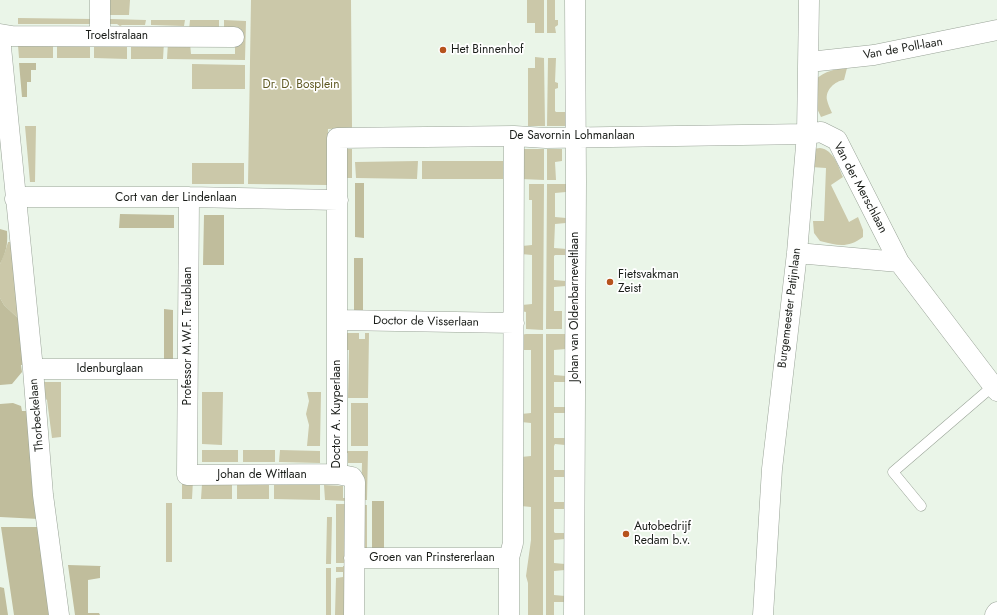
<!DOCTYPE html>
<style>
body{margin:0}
canvas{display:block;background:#eaf5e8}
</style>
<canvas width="997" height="615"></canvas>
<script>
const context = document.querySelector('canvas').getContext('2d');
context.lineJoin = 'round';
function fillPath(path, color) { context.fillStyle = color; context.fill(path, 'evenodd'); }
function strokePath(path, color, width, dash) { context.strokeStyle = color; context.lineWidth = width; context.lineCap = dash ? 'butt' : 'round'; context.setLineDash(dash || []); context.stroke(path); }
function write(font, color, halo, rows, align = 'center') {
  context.font = font + ' Jost,sans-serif'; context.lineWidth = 3.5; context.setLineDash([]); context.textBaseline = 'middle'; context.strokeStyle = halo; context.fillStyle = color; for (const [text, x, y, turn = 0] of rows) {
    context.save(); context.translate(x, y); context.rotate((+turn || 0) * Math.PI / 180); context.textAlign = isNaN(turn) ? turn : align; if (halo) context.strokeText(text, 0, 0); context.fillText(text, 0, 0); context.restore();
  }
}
fillPath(new Path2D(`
 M110,0h20l-1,15h-19z
 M251,0h100l1,128 -24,1 -1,56 -79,-1z
 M527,0h17v33h-9v-10h-8z
 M547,0h8v20h3v5l-3,2 1,6h-9z
 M18,18l75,1v5h-75z
 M110,19l36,1 -1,5h-23l-2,1 -3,-2h-7z
 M151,20h34l-1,6 -33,-1z
 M190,20h29v10h-30z
 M224,20l22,1 -1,39 -78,-1 1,-17 22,1 1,11h44v-10l8,-3v-10l-19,-1z
 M164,42l-1,17h-32v-13z
 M18,45h35v13h-34z
 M57,45l33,1v12h-33z
 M94,46h33v13l-33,-1z
 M535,57l9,1 1,68h-17v-58h7z
 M548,58h8l-1,24 3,1v5l-3,1v22l1,1h10l1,14h-20z
 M192,64l53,1v24h-53z
 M847,68l-3,12c-9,1 -19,10 -17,20 1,4 3,9 5,13l-11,4 -9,-19 4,-19c10,-8 18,-10 31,-11z
 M25,126h11l-1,56h-5z
 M820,148c14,2 18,18 23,29l-12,8 18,37 9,-5 5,13v7c-16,12 -26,8 -43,4l-6,-8 -1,-12h11l2,-53 -15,-1 2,-18z
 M345,149h7v29h-7z
 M521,149h23v31l-23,-1z
 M547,149h15v12l-7,1 1,18h-9z
 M418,161l-1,18 -61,-1 -1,-16z
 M422,161h81v18h-81z
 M192,163h52v21h-52z
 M529,184h15l-1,146 -17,-1v-17l-5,-1 1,-6 10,-1v-49l-11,-1 1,-8 10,-1v-45h-3z
 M547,184h20l-1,8 -11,1v24l11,1v5l-11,1 -1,24 13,1 -1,6h-11l-1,1v24l12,1v5l-12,1v24h8v18h-16z
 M8,242h4l9,79 -17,-16 -4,-7v-34l5,-12z
 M345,333h14v6h6v-6h4l-1,65h-20l1,-48h-4z
 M526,334h17v281h-15v-32l-2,-7 5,-36v-33l-10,-1v-49l10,-1v-33l-10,-1v-8l10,-1v-63h-10v-15z
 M546,334h20v15l-12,1v25l12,1v6h-12v25h11l1,6h-12v25h11v7l-10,-1 -1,2v24h11v7h-11v25h11v7h-11v23l1,1h10v6l-11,1v23l11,1v6l-11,1v24l11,1v6h-11v13h-8z
 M41,382h20v55l-9,1 -5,-38 -5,-4z
 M202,392h21l-1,53 -20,-1z
 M307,392h14l-1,54h-13l2,-21 -3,-11 3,-13z
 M351,403h17v43h-17z
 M202,450h36v12h-36z
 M243,450h32v12h-32z
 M280,450l40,1v12l-41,-1z
 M344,451h24l-1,49h-6l1,-37h-14v-10h-4z
 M182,480h11l-1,19h-10z
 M202,484h30v15h-31z
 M237,485h32v14h-32z
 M274,485h46v15l-46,-1z
 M324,485l19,1v12h5v3l-23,-1z
 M166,503h6v59h-6z
 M336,504h12v59h-12z
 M361,505h6v45h-6z
 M327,517h5l-1,47h-5z
 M343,566h1v1l3,48h-12l1,-37 7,-1v-5h-7v-5h7z
 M326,568h5v47h-5z`), '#cbc8a9');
fillPath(new Path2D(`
 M19,63h17v7h-5v12h-4v15h-5z
 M355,183h9v55l-9,-1z
 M120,214l54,1v13h-55z
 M204,215h20v50h-21z
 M0,229l7,2c1,14 -1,21 -7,33z
 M354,258h9v54h-9z
 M0,298l4,7 17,16 5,44h-5l1,7 -10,12 -12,1z
 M164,309l9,1v51l-9,-1z
 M13,403l8,3 1,5h5l12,108 -39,-2v-113z
 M372,501h12v50h-12z
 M1,527h39l13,88h-39z
 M68,565l33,1 -1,1v11l-12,2v33h11l1,2h-25z
 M0,587l4,1 4,27h-8z`), '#c0bd9c');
const service = new Path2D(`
 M921,506l-28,-34 100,-86`);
const minor = new Path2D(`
 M0,34l12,2 222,1
 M100,36v-36
 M0,37l33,332 10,126 16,120
 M809,62l65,-7 123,-25
 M189,197l-2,278 150,-1
 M15,199l5,-2h169l149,3
 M797,253l102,9
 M338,320l176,3
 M33,369h154
 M354,558h155
 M354,615l1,-133 -3,-5 -15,-3v-336l177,-2 32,2 261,-4 14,-2 16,8 62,122 98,129
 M509,615v-57l4,-15v-43l1,-364
 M574,615l2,-434 -1,-181
 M763,615l9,-146 25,-216 10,-119 2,-134
 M995,615l2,-3`);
strokePath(service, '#9aa498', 11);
strokePath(minor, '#9aa498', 21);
strokePath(service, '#fff', 10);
strokePath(minor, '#fff', 20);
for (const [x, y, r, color] of [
 [443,50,4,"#b6521c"],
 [610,282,4,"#b6521c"],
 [626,534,4,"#b6521c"]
]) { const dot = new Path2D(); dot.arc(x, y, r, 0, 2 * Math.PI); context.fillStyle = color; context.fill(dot); strokePath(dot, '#fff', 1.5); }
write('12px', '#191c18', '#fff', [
 ["Troelstralaan",117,36],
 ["Van de Poll-laan",903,49,-10],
 ["De Savornin Lohmanlaan",572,136],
 ["Van der Merschlaan",860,188,62],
 ["Cort van der Lindenlaan",176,198],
 ["Johan van Oldenbarneveltlaan",575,307,-90],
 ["Burgemeester Patijnlaan",790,308,-83],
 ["Doctor de Visserlaan",426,322,1],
 ["Professor M.W.F. Treublaan",188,336,-90],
 ["Idenburglaan",110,369],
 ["Doctor A. Kuyperlaan",337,414,-90],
 ["Thorbeckelaan",37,415,-95],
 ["Johan de Wittlaan",262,475],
 ["Groen van Prinstererlaan",432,558]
]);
write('12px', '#191c18', '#fff', [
 ["Het Binnenhof",451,50],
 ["Fietsvakman",618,275],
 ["Zeist",618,289],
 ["Autobedrijf",634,527],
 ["Redam b.v.",634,541]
], 'left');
write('12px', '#5f5923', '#fff', [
 ["Dr. D. Bosplein",301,85]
]);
</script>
